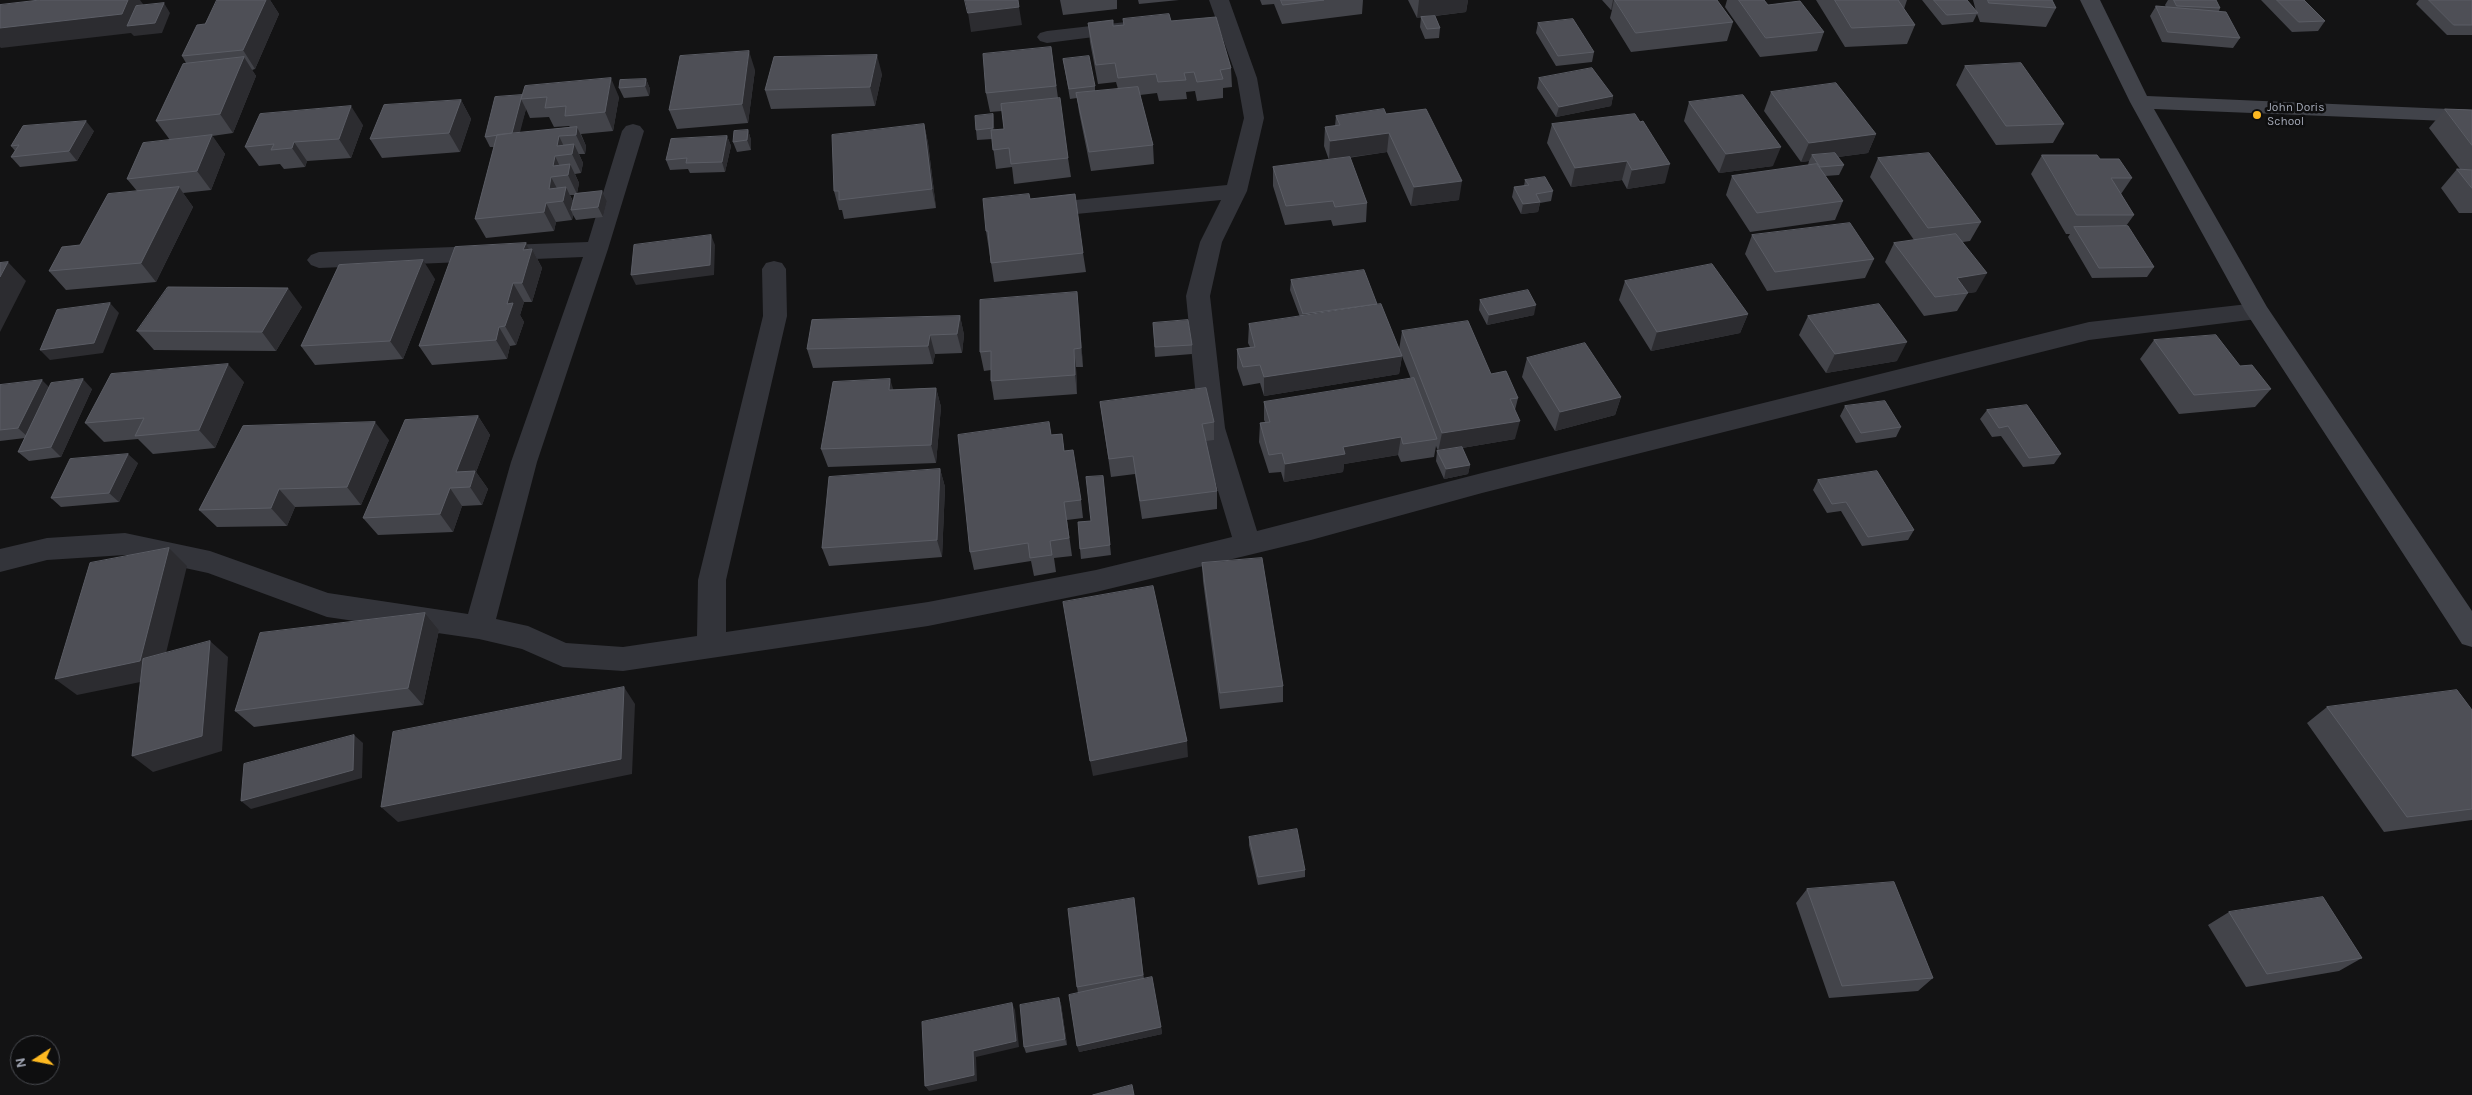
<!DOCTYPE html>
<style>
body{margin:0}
#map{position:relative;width:2472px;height:1095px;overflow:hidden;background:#131314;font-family:Karla,sans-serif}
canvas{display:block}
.north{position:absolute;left:10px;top:1035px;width:50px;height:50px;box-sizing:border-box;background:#0e0e0f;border:1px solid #4a4c52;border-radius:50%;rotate:259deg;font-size:14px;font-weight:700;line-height:20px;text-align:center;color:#a3a8b6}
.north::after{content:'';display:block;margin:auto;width:18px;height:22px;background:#feb921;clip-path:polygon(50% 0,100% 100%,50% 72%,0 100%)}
</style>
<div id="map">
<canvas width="2472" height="1095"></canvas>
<div class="north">N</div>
</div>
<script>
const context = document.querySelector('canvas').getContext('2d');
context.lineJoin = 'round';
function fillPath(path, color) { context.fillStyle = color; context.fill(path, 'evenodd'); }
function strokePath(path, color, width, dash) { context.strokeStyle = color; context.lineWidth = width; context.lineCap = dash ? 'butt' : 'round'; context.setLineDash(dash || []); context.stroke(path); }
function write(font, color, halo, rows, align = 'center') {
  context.font = font + ' Karla,sans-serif'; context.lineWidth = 5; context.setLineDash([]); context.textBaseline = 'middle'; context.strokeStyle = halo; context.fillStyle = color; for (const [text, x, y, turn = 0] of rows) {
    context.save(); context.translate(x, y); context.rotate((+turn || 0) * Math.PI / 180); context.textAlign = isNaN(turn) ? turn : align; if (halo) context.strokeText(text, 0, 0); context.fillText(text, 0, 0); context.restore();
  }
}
fillPath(new Path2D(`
 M1209,0h20l28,78 7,40 -17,73 -25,51 -12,54 15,132 32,103 225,-58 607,-151 168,-19 8,2 4,6 -4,6 -8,2 -168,21 -607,153 -171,47 -215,52 -168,34 -305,45 -60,-4 -41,-18 -43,-10 -152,-22 -119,-44 -83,-18 -78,5 -47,12v-23l47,-11 78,-5 85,18 118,42 140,21 43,-152 72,-205 -264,11 -8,-3 -4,-5 4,-5 8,-3 269,-10 34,-111 4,-5 7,-2 7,2 4,5 -36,118 -71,213 -41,157 32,7 38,17 57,4 74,-11 1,-56 65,-264 -1,-47 4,-6 8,-2 8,2 4,6 1,47 -61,264v52l202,-30 168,-32 136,-33 -33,-109 -13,-132 14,-54 21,-42 -176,17 -8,-2 -3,-5 3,-5 8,-2 182,-18 17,-67 -7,-40z
 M1126,22l7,2 3,4 -3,4 -86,11 -7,-2 -3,-4 3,-4 7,-2z`), '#33343a');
fillPath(new Path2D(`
 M2080,0h20l47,96 325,14v12l-318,-13 113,198 205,304v36l-10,-3 -217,-333 -115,-209z`), '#41434a');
fillPath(new Path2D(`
 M220,0h50l9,14 -24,55 -3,1 4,6 -23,57 -21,3 13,18 -14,36 -28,3 10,14 -37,75 -90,8 -17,-19 31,-26 57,-54 -10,-12 43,-39 -14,-19 30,-58 -4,-7 23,-32z
 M1060,0h57v9l-54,6z
 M1138,0h41l-40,4z
 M1260,0h103l-1,14 -80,10 -8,-20 -12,1z
 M1408,0h60l-2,12 -31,4 5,12 -1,10 -14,1 -5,-12 1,-10 -4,1z
 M1602,0h115l16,22 -6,19 -96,11 -21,-34 2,-8h-1z
 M1727,0h37l4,5 56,27 -7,19 -57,6 -35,-50z
 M1816,0h91l-3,9 11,16 -8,19 -62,3z
 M1922,0h45l9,11 -3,-11h79l4,8 -10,19 -66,-5 -3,-8 -4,8 -31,3z
 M2168,0h48l4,8 -1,3 21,27 -7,10 -71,-6 -12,-26 6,-10 10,1 -1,-2z
 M2261,0h43l21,21 -7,10 -26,1z
 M2419,0h53v35h-25l-31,-31z
 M1171,21l60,47 1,19 -9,1v10l-26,3 -2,-10 -9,1 1,7 -28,2 -2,-8 -17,2 13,50 1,19 -63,7 -12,-59 -2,-14 -7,1 -7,-40 32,27v5l23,-2 -2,-7 -18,2 -8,-42 -2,-19 25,3z
 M1538,23l56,29 -2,10 -36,4 -20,-33z
 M1051,47l7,51 10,60 3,19 -57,7 -2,-17 -16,2 -4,-30 -15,1 -1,-10 17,-16 1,16 10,-1 -2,-18 -12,1 -4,-19z
 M1965,66l99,58 -11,19 -57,2 -40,-60z
 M755,70l-7,53 -71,6 -8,-19z
 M882,74l-7,32 -104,3 -6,-19z
 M1539,78l74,18 -2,10 -55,11 -19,-29z
 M646,79l4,10 -1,7 -25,2 -5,-10z
 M1771,92l105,42 -8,19 -30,4 6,8 -5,10 -14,1 18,25 -8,19 -85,12 -24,-37 6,-19 76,-11 1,-4 -8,1 -37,-51z
 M522,95l97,2 -6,34 -32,3 5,12 -1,8h-6l4,9 -2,10 -6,1 4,9 -2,10 25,-2 5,10 -4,16 -27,3 -3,-5 -1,5 -16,2 -2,9 -68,7 -11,-19 19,-72h-4l-5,-10zM526,109l4,9 19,-1 5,10 15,-1 1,1 -51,6zM570,195h4l-1,6z
 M461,100l10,19 -11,33 -78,6 -12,-19z
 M1689,102l84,64 -54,7 -35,-52z
 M2445,109l27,1v103h-13l-18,-25 16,-19h3l-31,-41z
 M1386,114l73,86 -48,6 -24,-54 -39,6 19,45 -1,19 -33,4 -2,-6 -46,5 -12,-39v-19l56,-7 -5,-14 1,-19 10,-1 1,-10z
 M1635,114l30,69 -38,6 -5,-9 -51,7 -24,-44 5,-19z
 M924,124l4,19 8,65 -92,11 -2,-9h-3l-5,-19z
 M363,125l-12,33 -44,3 -2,6 -21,2 -4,-5 -21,2 -14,-19z
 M748,130l3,10v10l-14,2 -4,-10z
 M94,131l-17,30 -57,6 -9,-10 4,-6 -4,-5z
 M727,136l4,10 -6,26 -35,1 -2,-4 -18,1 -4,-10z
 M2042,155l58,4 32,19 -11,16 13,21 -8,11 28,41 -7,10 -55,1 -24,-41 2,-3h-4l-35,-60z
 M1878,158l103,64 -11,19 -7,1 13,50 -8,1 -11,18 -33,5 -39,-54 9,-19 20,-3 -44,-63z
 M1525,180l28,11 -2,10 -11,2 -2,9 -17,2 -9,-17 2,-10 10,-1z
 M1030,199l53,54 3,19 -92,10 -8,-51z
 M1752,235l122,24 -9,19 -98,13 -22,-37z
 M526,243l3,7 3,-1 10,19 -10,34h-8l-4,13 4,7 -8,23 -6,1 -3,13 -75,6 -13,-19z
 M435,279l-32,80 -88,6 -14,-19z
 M1291,280l86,24 22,46 3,-19 89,43 27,24 -3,12v29l-53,9 8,17 -2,9 -24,5 -8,-18 1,-10h1l-2,-5 -2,11 -33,5 -3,-7 -54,9 -1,8 -59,10 -3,-10 -12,1 -10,-31 1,-19 5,-1 -1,-2v-18l147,-23 -9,-23 -3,18 -135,22 -4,-13 -17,3 -6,-18v-19l13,-2 -2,-4 1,-19 51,-7 -10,-27z
 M1625,281l123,33 -8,19 -89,18 -32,-51z
 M1480,300l54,15 -47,10 -8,-15z
 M302,307l-26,44 -122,-1 -17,-19z
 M1079,311l4,56h-7l1,27 -83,6 -3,-19v-11l-7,1 -4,-19z
 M960,316l4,19 -2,18 -27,1 -2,10 -120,4 -6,-19z
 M1808,316l89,45 -71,12 -27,-38z
 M1153,323l39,22v9l-37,3z
 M2154,340l86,26 31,23 -16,18 -76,7 -39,-55z
 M1527,358l94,39 -6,18 -60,16 -33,-54z
 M244,382l-29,66 -62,6 -15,-15 -34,3 -19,-19z
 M0,385l92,4 -31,68 -32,4 -11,-9 7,-14 -25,3z
 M936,388l5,19 -5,56 -108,4 -7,-18 72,-59z
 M1100,402l114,20v18l-8,1 11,50v18l-75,10 -7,-45 -24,3z
 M1845,406l56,21 -5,10 -40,6 -16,-27z
 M1987,410l74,44 -7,10 -31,3 -22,-31 -9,1 -12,-18z
 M478,416l12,19 -14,37 12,17 -6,16 -20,1 -9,26 -75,3 -15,-17z
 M1062,434l2,17 17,49 2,18 -16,2 5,36 -18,2 2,14 -22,4 -3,-15 -57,9 -4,-18 81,-117z
 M389,440l-28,65 -66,2 -8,19 -70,1 -18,-17z
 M138,463l-19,39 -58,5 -10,-9z
 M940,469l5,18 -3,70 -113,9 -7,-18z
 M1103,476l8,79 -30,4 -1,-10 11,-28z
 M1818,480l96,50 -6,10 -46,6 -21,-35 -14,2 -14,-23z
 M1202,563l81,123v16l-63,7 -17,-128z
 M425,613l14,17 -16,75 -169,22 -19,-16z
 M2327,707l145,3v110l-88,12 -77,-109z
 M1249,837l56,33v7l-47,8 -9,-40z
 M1807,889l126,89 -15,13 -89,7 -33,-95z
 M1134,898l10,81 17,48 1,7 -83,18 -1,-59 -1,-6z
 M2229,912l133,46 -23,13 -93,16 -38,-62z
 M1059,998l2,6 6,41 -41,8 -2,-6z`), '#43444a');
fillPath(new Path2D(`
 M128,0h12l6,8 18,-5 6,10 -8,20 -28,3 -3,-3 -130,15 -1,-1v-19z
 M266,0h4l9,14 -24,55 -12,-19z
 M1419,0h49l-2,12 -49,6z
 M1613,0h1l-2,10h-1z
 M1019,7l3,18 -51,7 -3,-19z
 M749,51l6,19 -7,53 -6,-19z
 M877,55l5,19 -7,32 -5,-19z
 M244,57l12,19 -23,57 -13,-19z
 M611,78l8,19 -6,34 -8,-19z
 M646,79l4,10 -1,7 -4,-10z
 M522,95l-1,4 5,10 -9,35 -6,-10z
 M1613,96l-2,10 -55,11 3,-10z
 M461,100l10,19 -11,33 -11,-19z
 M351,106l12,19 -12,33 -12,-19z
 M993,114l1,10 1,14 -2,-10z
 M86,121l8,10 -17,30 -8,-10z
 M924,124l4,19 8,65 -4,-19z
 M577,127l9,19 -1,8 -9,-19z
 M748,130l3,10v10l-4,-10z
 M1389,133l-2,19 -58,8 1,-19z
 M1876,134l-8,19 -53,7 -3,-5 -3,6 -8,1 8,-19z
 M212,135l13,19 -14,36 -14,-19z
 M559,136l9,19 -11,-9z
 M727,136l4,10 -6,26 -3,-10z
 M294,142l13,19 -2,6 -13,-19z
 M574,144l9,19 -2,10 -9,-19z
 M1781,147l-8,19 -54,7 7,-19z
 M555,156l9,19 -11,-9z
 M1627,161l-5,19 -51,7 4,-19z
 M570,164l9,19 -2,11 -9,-19z
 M1670,164l-5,19 -38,6 5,-19z
 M551,177l10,19 -12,-7z
 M1462,181l-3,19 -48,6 3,-19z
 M179,187l14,20 -37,75 -15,-19z
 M566,187l9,19 -4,4 2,5 -1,5 -9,-19z
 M602,191l5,10 -4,16 -5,-10z
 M1540,202l-2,10 -17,2 2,-10z
 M546,203l10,19 -2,9 -10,-19z
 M711,235l4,10 -1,30 -78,10 -5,-10z
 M526,243l5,10 1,-4 10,19 -10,34 -10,-19 1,-33z
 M423,260l12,19 -32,80 -13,-18z
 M8,262l18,19 -26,51v-55z
 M1987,273l-11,19 -29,4 10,-18z
 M513,283l11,19 -4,13 4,7 -8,23 -11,-19 2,-22z
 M288,288l14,19 -26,44 -14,-19z
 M1077,292l2,19 4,56 -2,-19z
 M110,303l9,10 -16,40 -53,7 -10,-10z
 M1377,304l-1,10 -74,10 1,-10z
 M1536,305l-2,10 -47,10 2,-10z
 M1748,314l-8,19 -89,18 6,-19z
 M960,316l4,19 -2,18 -5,-19z
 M499,327l11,19 -3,13 -11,-19z
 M930,335l5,19 -2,10 -5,-18z
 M1907,342l-10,19 -71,12 9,-19z
 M1074,349l2,18 1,27 -2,-19z
 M1402,356l-3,18 -135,22v-19z
 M228,364l16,18 -29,66 -16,-18z
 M83,379l9,10 -31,68 -10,-10z
 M890,379l6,19 -7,-8z
 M42,380l10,10 -23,48 -11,-10z
 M936,388l5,19 -5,56 -5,-18z
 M1621,397l-6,18 -60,16 5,-19z
 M478,416l12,19 -14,37 12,17 -6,16 -12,-18 -14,-15z
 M1520,421l-5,18 -77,13 4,-19z
 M375,422l14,18 -28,65 -14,-18z
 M1401,437l-3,18 -54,9 -1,8 -59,10 1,-18 58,-17z
 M128,454l10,9 -19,39 -10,-9z
 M1470,465l-2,9 -24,5 2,-10z
 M940,469l5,18 -3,70 -5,-17z
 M450,488l12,18 -9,26 -13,-18z
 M279,489l16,18 -8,19 -16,-18z
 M169,548l18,18 -27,112 -83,17 -22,-16z
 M425,613l14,17 -16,75 -15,-17z
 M210,641l18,16 -6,94 -69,21 -21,-16z
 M624,687l11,17 -3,70 -234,48 -17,-15z
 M354,735l9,8 -1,35 -111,31 -10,-8z
 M1187,741l1,16 -95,19 -3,-15z
 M1059,998l2,6 6,41 -2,-6z
 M1012,1003l3,7 4,37 -43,10 1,24 -48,10 -4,-5 48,-35z
 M1161,1027l1,7 -83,18 -2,-6z`), '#2c2c30');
const building = new Path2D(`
 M40,0h88l-6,14 -122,14v-23z
 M217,0h49l-23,50 -61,6 15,-31 8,-1z
 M965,0h53l1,7 -51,6z
 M1281,0h43l-41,5z
 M1615,0h102l16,22 -97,11z
 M1739,0h25l4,5 32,-4 24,31 -58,6z
 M1835,0h63l17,25 -63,3z
 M1934,0h33l11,13 -31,2z
 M1988,0h64l4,8 -67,-5z
 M2174,0h42l4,8 -43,-2z
 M2277,0h27l21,21 -26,1z
 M2429,0h43v25h-18z
 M164,3l-9,20 -28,3 9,-20z
 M2156,6l70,6 14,26 -72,-6z
 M1169,14l2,7 45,-4 15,51 -11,2 3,9 -26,3 -3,-10 -10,1 2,7 -28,2 -2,-8 -38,4 -3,-15 -19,2 -8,-42 25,-3v6l11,-1 -1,-6z
 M1435,16l5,12 -13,1 -6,-12z
 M1573,19l21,33 -36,4 -20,-33z
 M1051,47l5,39 -70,7 -3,-39z
 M749,51l-7,53 -73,6 11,-54z
 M877,55l-7,32 -105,3 9,-33z
 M1089,56l6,30 -26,3 -6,-30z
 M244,57l-24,57 -64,7 27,-57z
 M2021,63l43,61 -58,2 -41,-60z
 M1592,68l21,28 -54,11 -20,-29z
 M611,78l-6,34 -40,4 1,-10 -21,2 2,-11 -26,2 4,-13z
 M646,79l-1,7 -26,2 1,-8z
 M1836,83l40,51 -67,9 -38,-51z
 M1138,87l15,58 -64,7 -13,-59z
 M522,95l-10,38 -27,4 10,-40z
 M1743,95l38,52 -55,7 -37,-52z
 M1060,98l8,60 -57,6 -2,-16 -16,2 -2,-20 13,-1 -3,-25z
 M461,100l-12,33 -79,6 14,-34z
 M351,106l-12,33 -45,3 -2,6 -21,2 3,-6 -29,3 15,-33z
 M1384,109l2,5 40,-5 36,72 -48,6 -25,-54 -59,8 -5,-14 15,-2 -4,-9z
 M2445,109l27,1v35z
 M993,114v14l-17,2 -1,-14z
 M1635,114l5,8 3,-1 27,43 -38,6 -5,-9 -52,7 -23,-44z
 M86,121l-17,30 -58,6 8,-12 -8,1 12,-20z
 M924,124l8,65 -93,11v-9h-5l-2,-56z
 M577,127l-1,8 -17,1 -2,10 17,-2 -2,10 -17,2 -2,10 17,-2 -2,11 -17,2 -2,12 17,-2 -3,14 -17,2 -2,9 -69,7 22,-84z
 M748,130l-1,10 -14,2 1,-11z
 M212,135l-15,36 -70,8 16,-36z
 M727,136l-5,26 -36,1 1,-5 -21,2 5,-21z
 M1835,153l9,12 -24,2 -8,-12z
 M1929,153l52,69 -53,6 -50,-70z
 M2042,155h55l3,4h19l13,19h-21l23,37h-57z
 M1350,157l17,46 -32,4 -2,-6 -47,5 -13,-39z
 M1817,164l26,37 -86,12 -25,-37z
 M2457,169l15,1v18z
 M1545,177l8,14 -17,3 4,8 -17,2 -9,-17 15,-2 -4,-5z
 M179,187l-38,76 -92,8 13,-24 18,-2 28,-51z
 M602,191l-4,16 -27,3 4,-16z
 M1029,194l1,5 45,-5 8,59 -92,10 -3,-32h-2l-3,-32z
 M1850,223l24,36 -99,13 -23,-37z
 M2128,226l26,41 -55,1 -25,-41z
 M1956,234l31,39 -30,5 11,15 -33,4 -41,-54z
 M711,235l-1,30 -79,10 3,-30z
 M526,243l-3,7 9,-1 -10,34h-9l-6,21 6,-1 -8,23 -6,1 -3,13 -77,6 36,-99z
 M423,260l-33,81 -89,5 38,-81z
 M8,262l-8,15v-14z
 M1712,264l36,50 -91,18 -32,-51z
 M1364,270l13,34 -74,10 -12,-34z
 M168,287l120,1 -26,44 -125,-1z
 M1528,290l8,15 -47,10 -9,-15z
 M1077,292l4,56 -7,1 1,26 -84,6v-30l-11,1v-52z
 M110,303l-16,40 -54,7 17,-40z
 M1381,304l21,52 -138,21 -4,-12 -17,2 -6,-18 18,-2 -6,-23z
 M1879,304l28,38 -72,12 -27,-38z
 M960,316l-3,18 -27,1 -2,11 -121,3 5,-29z
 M1188,320l4,25 -37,2 -2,-24z
 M1468,321l23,53 15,-3 12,27 -8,1 10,22 -78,12 -40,-102z
 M2216,335l24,31 12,-1 19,24 -77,6 -40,-55z
 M1585,343l36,54 -61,15 -33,-54z
 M228,364l-29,66 -64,6 9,-18 -59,5 26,-49z
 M1414,378l23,61 -34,5 -2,-7 -58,10 2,7 -60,10 -3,-11 -13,2 -9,-32 10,-1 -6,-20z
 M83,379l-32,68 -33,5 33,-69z
 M890,379l-1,11 47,-2 -5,57 -110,4 12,-67z
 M42,380l-24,48 -18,2v-45z
 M1206,388l8,34 -12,2 15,67 -77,10 -7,-45 -24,3 -9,-57z
 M1885,401l16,26 -40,6 -16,-27z
 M2027,405l34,49 -32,4 -21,-32 -9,2 -12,-18z
 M478,416l-22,56 19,-1 -5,16 -20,1 -10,26 -77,4 42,-98z
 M375,422l-28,65 -68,2 -8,19 -72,2 44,-84z
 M1049,422l2,13 11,-1 2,17 9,-1 8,50 -17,2 5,36 -19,3 2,14 -22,3 -2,-15 -58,9 -12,-117z
 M1462,447l8,18 -24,4 -9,-18z
 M128,454l-19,39 -58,5 19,-39z
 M940,469l-3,71 -115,8 7,-71z
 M1877,471l37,59 -46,7 -22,-35 -14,2 -14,-24z
 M1103,476l7,69 -30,4 -2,-27 13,-1 -5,-44z
 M169,548l-29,113 -85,18 35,-116z
 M1262,558l21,128 -63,7 -18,-130z
 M1153,586l34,155 -97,20 -27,-159z
 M425,613l-17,75 -173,23 25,-78z
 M210,641l-8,95 -70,20 11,-97z
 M624,687l-3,72 -240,48 12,-75z
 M2457,690l15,20v99l-65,8 -80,-110z
 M354,735l-1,35 -112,31 3,-37z
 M1297,829l8,41 -47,7 -9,-40z
 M1894,882l39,96 -91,8 -35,-97z
 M2323,897l39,61 -95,16 -38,-62z
 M1134,898l9,77 -66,12 -9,-78z
 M1152,977l9,50 -84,19 -8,-51z
 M1059,998l6,41 -41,8 -4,-42z
 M1012,1003l4,38 -43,10 1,24 -49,11 -3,-64z
 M1132,1085l2,10h-41z`);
fillPath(building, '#4e4f56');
strokePath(building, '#5b5d65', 1);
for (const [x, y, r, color] of [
 [2257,115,5,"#feb921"]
]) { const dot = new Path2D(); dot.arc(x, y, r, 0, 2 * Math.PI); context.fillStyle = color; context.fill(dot); strokePath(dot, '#0e0e0f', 2); }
write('12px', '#a3a8b6', '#0e0e0f', [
 ["John Doris",2267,108],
 ["School",2267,122]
], 'left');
</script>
